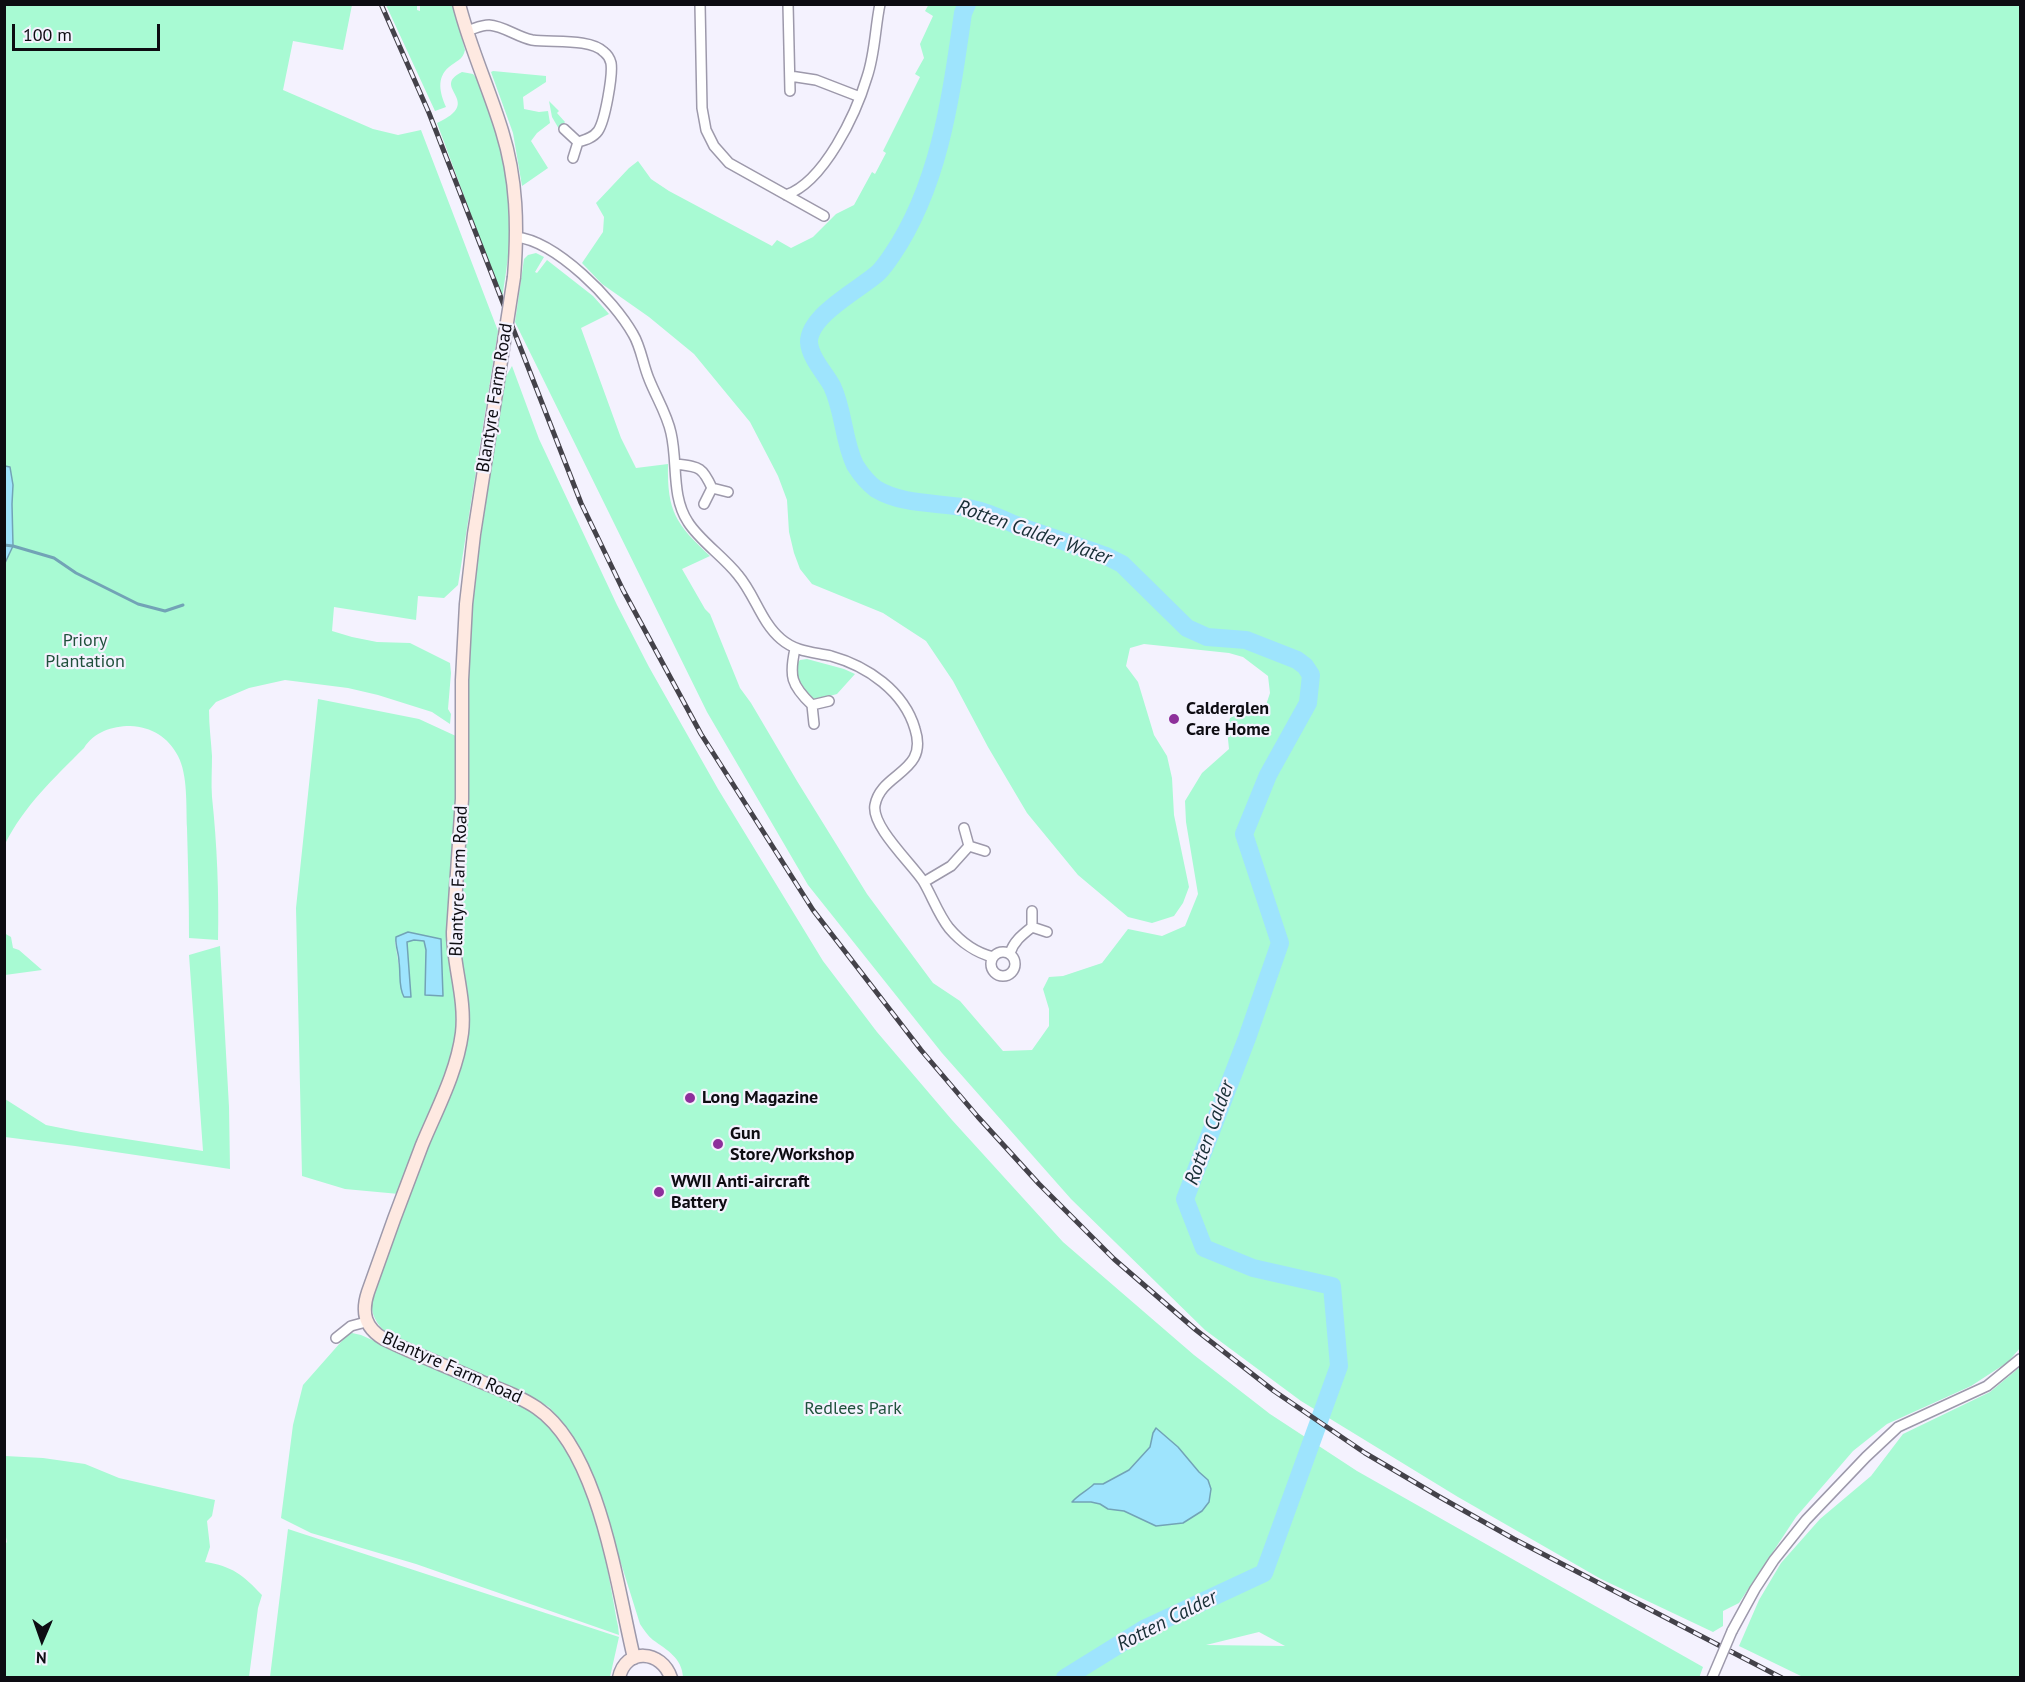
<!DOCTYPE html>
<style>
body{margin:0}
#map{position:relative;width:2025px;height:1682px;overflow:hidden;background:#f4f2fe;font-family:"PT Sans",sans-serif}
canvas{display:block}
.frame{position:absolute;inset:0;border:6px solid #0d0c12;pointer-events:none}
.north{position:absolute;left:12px;top:1610px;width:60px;height:60px;-webkit-text-stroke:4px #f4f2fe;paint-order:stroke;rotate:182deg;font-size:16px;font-weight:700;line-height:24px;text-align:center;color:#0d0c12}
.north::after{content:'';display:block;margin:auto;width:21px;height:27px;background:#0d0c12;clip-path:polygon(50% 0,100% 100%,50% 72%,0 100%)}
.scale{position:absolute;left:12px;top:24px;width:148px;height:27px;box-sizing:border-box;border:3px solid #0d0c12;border-top:0;padding-left:8px;font-size:18px;line-height:21px;white-space:nowrap;color:#0d0c12;-webkit-text-stroke:4px #f4f2fe;paint-order:stroke}
</style>
<div id="map">
<canvas width="2025" height="1682"></canvas>
<div class="frame"></div>
<div class="north">N</div>
<div class="scale">100 m</div>
</div>
<script>
const context = document.querySelector('canvas').getContext('2d');
context.lineJoin = 'round';
function fillPath(path, color) { context.fillStyle = color; context.fill(path, 'evenodd'); }
function strokePath(path, color, width, dash) { context.strokeStyle = color; context.lineWidth = width; context.lineCap = dash ? 'butt' : 'round'; context.setLineDash(dash || []); context.stroke(path); }
function write(font, color, halo, rows, align = 'center') {
  context.font = font + ' "PT Sans",sans-serif'; context.lineWidth = 4.5; context.setLineDash([]); context.textBaseline = 'middle'; context.strokeStyle = halo; context.fillStyle = color; for (const [text, x, y, turn = 0] of rows) {
    context.save(); context.translate(x, y); context.rotate((+turn || 0) * Math.PI / 180); context.textAlign = isNaN(turn) ? turn : align; if (halo) context.strokeText(text, 0, 0); context.fillText(text, 0, 0); context.restore();
  }
}
fillPath(new Path2D(`
 M929,4l1091,1v1343l-12,14 -37,24 -84,38 -34,27 -57,66 -57,86 -16,8v15l-10,6 -112,-53 -143,-82 -157,-96 -96,-71 -134,-131 -129,-146 -134,-168 -101,-173 -192,-390 9,-63 4,-4 8,-2 8,4 -9,15 2,1 10,-13 46,36 16,18 -28,14 40,110 15,30 32,-4c-1,48 8,60 42,92l-28,13 23,40 5,5 30,74 11,15 46,78 70,113 66,89 27,18 43,50 29,-1 17,-24v-17l-6,-20 6,-12 14,-1 39,-13 26,-34 34,7 23,-10 13,-32 -12,-72 -1,-21 17,-28 27,-24 -2,-20 3,-11 11,-5 24,-5 5,-15 -2,-17 -25,-19 -14,-4 -85,-9 -14,4 -4,18 12,16 16,53 13,21 5,22 2,37 15,72 -6,16 -9,13 -22,7 -24,-6 -50,-42 -51,-62 -39,-66 -35,-66 -27,-40 -43,-28 -71,-29 -12,-15 -6,-16 -5,-21 -2,-32 -9,-24 -28,-54 -56,-68 -45,-37 -47,-33 -20,-21 21,-31 1,-15 -8,-14 33,-35 9,-7 13,18 18,12 103,55 5,-6 14,8 22,-11 23,-23 18,-9 18,-33 3,2 11,-21 -3,-2 37,-74 -5,-3 9,-16 -4,-14 13,-28 -8,-5z
 M5,5h347l-9,45 -50,-9 -10,49 90,39 25,6 23,-5 77,201 -40,254 -14,13 -26,-2 -2,24 -82,-13 -2,24 20,6 25,5 33,1 40,20 1,10 -3,36 3,5 -1,10 -18,-12 -54,-17 -30,-7 -63,-8 -36,8 -33,14 -7,8c0,16 2,30 3,46 0,14 -1,28 0,41 5,47 7,96 6,143l-29,-2c0,-37 -1,-73 -2,-110 -1,-22 1,-53 -9,-72 -10,-19 -26,-29 -48,-30 -18,0 -36,6 -46,22 -30,30 -60,58 -79,96l-1,-281 9,-18 -1,-41 1,-19 -3,-17 -6,-2z
 M386,5h31v5l3,1v-6h33l12,45c-2,10 -9,11 -16,17 -13,11 -9,26 -3,40l-11,4z
 M493,71l53,5v6l-23,15 1,12 15,3 9,-1 2,12 -13,10 -6,8 17,27 -26,18 -9,-53 -22,-61z
 M462,72l11,2 6,7c15,44 30,88 31,135 1,28 -4,56 -8,83l-65,-176c49,-22 -8,-35 25,-51z
 M549,101l10,10 -2,2 8,9 -6,7 -7,-12z
 M512,366l27,73 78,166 32,62 69,122 105,172 54,71 75,88 111,122 131,113 76,59 87,57 346,196 -4,11 -1016,-1c-1,-19 -16,-27 -30,-37 -5,-4 -9,-10 -13,-16l-36,-115 -15,-42 -26,-44 -14,-16 -37,-19 -127,-56c-12,-12 -15,-22 -13,-39l86,-223v-142l11,-283 6,-69 29,-196zM1259,1632l26,14 -80,-1h1z
 M807,659l37,10 11,5 -18,20 -22,6 -11,-9 -9,-14 2,-14 3,-3z
 M318,699l101,20 39,18 -8,222 7,52v16l-5,32 -53,135 -54,-5 -43,-13 -6,-268zM408,932l33,7 2,57 -19,-55 -10,-1 -7,2 4,54 -7,1 -9,-55z
 M4,933l7,4 2,11 6,2 23,20 -37,5z
 M220,946l9,161 1,62 -155,-23 -70,-9v-38l41,26 35,7 122,19 -14,-196z
 M352,1333l9,2c37,17 75,33 113,49 18,9 40,15 57,27 62,45 74,146 87,215l1,9 -203,-71 -105,-31 -30,-15 12,-93 10,-40 45,-51z
 M2020,1367v310h-217l-64,-31 20,-46 22,-37 39,-44 51,-43 32,-42 87,-42z
 M5,1456l38,2 42,6 34,14 96,22 -3,16 -5,5 3,26 -5,15c27,4 38,13 57,33l-4,13 -9,69h-244v-136l2,2 -3,-18z
 M288,1529l331,108 -9,40h-340z`), '#a8fad3');
const water = new Path2D(`
 M5,466l5,1 3,18 -1,19 1,42 -8,17z
 M408,932l33,7 2,57 -18,-1 1,-45 -2,-9 -10,-1 -7,2 4,55h-7c-6,-11 -3,-22 -5,-35 0,-9 -4,-16 -3,-25z
 M1156,1428l22,19 21,25 9,8 3,9 -2,13 -7,9 -19,12 -27,3 -32,-15 -16,-2 -8,-5 -9,-2h-19c7,-8 15,-11 22,-18h9l26,-14 21,-23 3,-14z`);
fillPath(water, '#9ee4fd');
strokePath(water, '#72a3b6', 1.5);
strokePath(new Path2D(`
 M4,545l9,1 41,12 22,15 62,31 27,7 18,-6`), '#72a3b6', 3);
strokePath(new Path2D(`
 M967,4l-4,9c-12,83 -23,171 -71,242 -4,6 -9,13 -14,18 -18,16 -69,42 -69,69 1,16 16,31 23,44 12,25 11,54 23,79 5,8 13,18 21,24 28,17 66,13 97,20 15,3 29,10 43,16 30,11 60,20 90,31l16,8 65,64 20,9 39,3 51,20 8,6 6,9 -3,28 -40,72 -24,59 36,109 -33,95 -62,161 19,49 49,20 79,18 7,80 -75,207 -120,56 -79,49`), '#9ee4fd', 18);
const street = new Path2D(`
 M700,4l2,104 4,22 8,16 15,17 95,53
 M788,4l2,87
 M466,31c8,-2 15,-6 23,-6 15,1 28,12 43,15 20,3 58,-2 72,12 4,3 6,7 7,11 2,12 -6,58 -13,68 -5,7 -13,9 -20,11
 M790,76l26,4 44,17
 M564,129l14,13 -5,16
 M786,195c38,-13 70,-81 81,-118 8,-23 8,-49 13,-73
 M516,237c40,4 98,63 117,97 8,13 10,31 16,45 7,18 18,35 22,54 7,30 0,63 17,89 11,18 36,35 50,53 17,20 23,47 43,64 15,13 32,13 50,17 36,10 73,35 84,73 14,44 -34,43 -40,76 -4,21 36,58 48,76 9,15 15,33 26,47 11,13 27,25 44,29
 M676,464c23,3 26,2 36,24l-8,16
 M712,488l16,4
 M795,649c-6,27 -4,36 17,56
 M814,724l-2,-19 17,-4
 M964,828l5,18 16,5
 M924,882l27,-16 18,-20
 M1032,927v-16
 M991 964a12 12 0 1 1 24 0a12 12 0 1 1-24 0Z
 M1010,953c4,-12 12,-18 22,-26l15,5
 M336,1338l15,-12 15,-4
 M1732,1631l23,-42 19,-29 32,-40 60,-63 32,-30 89,-41 33,-27`);
const secondary = new Path2D(`
 M459,4c11,44 30,84 43,127 15,48 16,96 12,146
 M497,387l-23,147 -8,70 -4,76v119l-9,133c0,33 13,67 9,101 -5,39 -25,76 -40,112 -19,49 -37,98 -54,147 -7,21 -3,36 16,47 33,16 67,29 100,44 18,7 37,14 53,25 63,43 80,180 97,250
 M619,1678c6,-31 43,-28 52,0`);
strokePath(street, '#9d99ab', 12);
strokePath(secondary, '#9d99ab', 15);
strokePath(street, '#fff', 9);
strokePath(secondary, '#fee9e1', 12);
const rail = new Path2D(`
 M381,4l48,109 152,390 42,87 78,144 112,176 108,140 57,67 61,67 75,75 82,71 78,61 91,62 73,43 76,43 268,139`);
strokePath(rail, '#44424a', 5);
strokePath(rail, '#f4f2fe', 3, [9]);
const streetBridge = new Path2D(`
 M1712,1678l20,-47`);
const secondaryBridge = new Path2D(`
 M497,387l17,-110`);
strokePath(streetBridge, '#9d99ab', 12, []);
strokePath(secondaryBridge, '#9d99ab', 15, []);
strokePath(streetBridge, '#fff', 9);
strokePath(secondaryBridge, '#fee9e1', 12);
for (const [x, y, r, color] of [
 [1174,719,6,"#8d309b"],
 [690,1098,6,"#8d309b"],
 [718,1144,6,"#8d309b"],
 [659,1192,6,"#8d309b"]
]) { const dot = new Path2D(); dot.arc(x, y, r, 0, 2 * Math.PI); context.fillStyle = color; context.fill(dot); strokePath(dot, '#f4f2fe', 2); }
write('18px', '#0d0c12', '#f4f2fe', [
 ["Blantyre Farm Road",495,398,-81],
 ["Blantyre Farm Road",459,881,-88],
 ["Blantyre Farm Road",452,1368,24]
]);
write('18px', '#20513c', '#f4f2fe', [
 ["Priory",85,641],
 ["Plantation",85,662],
 ["Redlees Park",853,1409]
]);
write('bold 18px', '#0d0c12', '#f4f2fe', [
 ["Calderglen",1186,709],
 ["Care Home",1186,730],
 ["Long Magazine",702,1098],
 ["Gun",730,1134],
 ["Store/Workshop",730,1155],
 ["WWII Anti-aircraft",671,1182],
 ["Battery",671,1203]
], 'left');
write('italic 20px', '#182e36', '#f4f2fe', [
 ["Rotten Calder Water",1034,533,19],
 ["Rotten Calder",1210,1133,-70],
 ["Rotten Calder",1167,1621,-27]
]);
</script>
